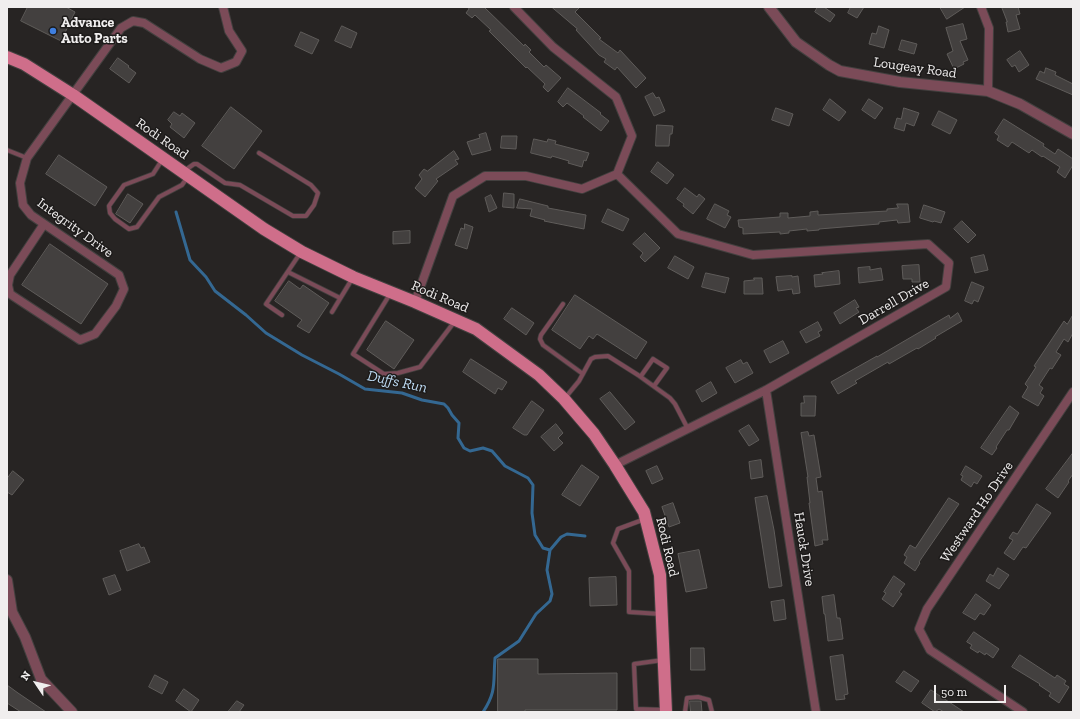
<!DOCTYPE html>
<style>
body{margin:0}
#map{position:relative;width:1080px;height:719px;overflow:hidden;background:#272423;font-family:"Zilla Slab",serif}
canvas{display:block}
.frame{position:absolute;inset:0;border:8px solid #f0eeee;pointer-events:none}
.north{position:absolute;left:16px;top:663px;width:40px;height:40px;-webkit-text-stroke:3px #1d1b1a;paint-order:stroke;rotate:305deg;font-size:11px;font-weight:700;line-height:16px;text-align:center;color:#f0eeee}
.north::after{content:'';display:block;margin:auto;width:14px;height:18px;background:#f0eeee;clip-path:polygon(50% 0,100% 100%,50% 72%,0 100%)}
.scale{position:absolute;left:934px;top:685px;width:72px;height:18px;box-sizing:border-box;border:2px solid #f0eeee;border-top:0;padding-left:5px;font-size:12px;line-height:14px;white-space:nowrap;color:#f0eeee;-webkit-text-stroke:3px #1d1b1a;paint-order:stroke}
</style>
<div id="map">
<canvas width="1080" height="719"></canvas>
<div class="frame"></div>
<div class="north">N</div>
<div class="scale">50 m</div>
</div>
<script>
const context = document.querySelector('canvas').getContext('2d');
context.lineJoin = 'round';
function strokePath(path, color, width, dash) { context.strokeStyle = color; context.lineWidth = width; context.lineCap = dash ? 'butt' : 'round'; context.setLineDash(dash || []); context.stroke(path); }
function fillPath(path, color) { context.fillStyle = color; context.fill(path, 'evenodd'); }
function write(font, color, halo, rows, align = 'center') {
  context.font = font + ' "Zilla Slab",serif'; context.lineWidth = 3; context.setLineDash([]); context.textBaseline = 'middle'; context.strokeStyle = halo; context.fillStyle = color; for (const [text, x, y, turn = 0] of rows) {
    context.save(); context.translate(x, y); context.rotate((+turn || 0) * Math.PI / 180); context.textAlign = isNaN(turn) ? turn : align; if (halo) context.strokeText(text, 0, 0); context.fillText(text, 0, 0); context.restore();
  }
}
strokePath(new Path2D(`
 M176,212l14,48 16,17 9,14 31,24 20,18 36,22 37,19 26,15 37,4 20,7 22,4 4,4 4,7 7,8 -1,15 6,10 6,3 13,-3 9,3 13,15 23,12 5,7 -1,28 3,22 8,13 7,2 11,-13 6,-3 18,2
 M483,712c14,-21 10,-30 12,-54l24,-17 17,-27 14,-13 2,-7 -5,-24 3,-20`), '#346892', 3);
const building = new Path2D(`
 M28,7h38l9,5 -14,29 -40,-20z
 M467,7h17l40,39 1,-2 6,6 -2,2 15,15 2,-2 15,13 -13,14 -5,-5 2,-3 -18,-17 -1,1 -37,-37 2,-1 -16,-15 -3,3 -6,-5 3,-4z
 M552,7h28l-5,5 26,26 -2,1 19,14 2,-3 26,28 -10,10 -19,-21 -2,3 -11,-8 2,-3 -7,-4 -23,-25 1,-1z
 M818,7h6l11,8 -5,7 -15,-10z
 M851,7h13l-7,11 -9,-5z
 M940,7h25l-18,12z
 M1002,7h16l2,7 -4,1 4,14 -12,3 -2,-10h1z
 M963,24l4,15 -7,2 8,19 -5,2 1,2 -10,5 -7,-15 6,-3 -7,-23z
 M342,26l15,7 -6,15 -16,-7z
 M879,26l10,4 -5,18 -15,-4 3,-11 4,1z
 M301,32l18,8 -7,14 -17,-8z
 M902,40l15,4 -3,10 -15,-4z
 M1020,51l9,14 -10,7 -4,-7 -3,2 -5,-7z
 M118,58l11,8 -1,1 8,6 -7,10 -19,-14z
 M1046,68l10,4 -1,3 18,9v11l-37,-16 4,-8 4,2z
 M568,88l33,25 -1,1 9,7 -8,10 -18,-14 1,-1 -17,-13 -4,4 -5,-5z
 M653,93l3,5 3,-1 6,14 -11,5 -9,-19z
 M830,99l16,13 -7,9 -16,-11z
 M869,99l14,9 -8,11 -13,-9z
 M231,107l31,24 -28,38 -32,-23z
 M776,108l17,6 -4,12 -17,-6z
 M904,108l15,5 -5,13 -8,-3 -2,8 -10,-3 3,-10 4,1z
 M939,111l18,9 -7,14 -18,-9z
 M174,112l6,4 2,-3 13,10 -11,15 -14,-11 2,-3 -4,-4z
 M1004,119l40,25 -1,2 12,8 3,-5 15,10v6l-8,13 -8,-6 3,-5 -17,-11 -1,1 -10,-7 -3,3 -17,-11 -4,5 -11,-7 2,-4 -4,-3z
 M657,125l16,1 -1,8h-2l-1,12h-13z
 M486,133l5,17 -19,5 -5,-13 13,-4 -1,-3z
 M502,136h15l-1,13 -15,-1z
 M534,139l13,3 1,-3 8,2 -1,3 34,9 -3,8 -2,-1 -2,7 -14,-4 1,-2 -17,-5 -1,2 -20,-5z
 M454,151l5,8 -4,1 3,4 -22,15 2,2 -13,16 -10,-9 7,-9 -3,-4 5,-6 3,2z
 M59,155l48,32 -12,19 -49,-32z
 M658,162l16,13 -7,9 -16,-12z
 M685,188l12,9 2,-3 6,5 -12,15 -10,-8 1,-2 -7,-5z
 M504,193l10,1v14l-11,-1z
 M128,194l15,10 -13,19 -14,-9z
 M491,195l6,13 -8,4 -4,-14z
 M520,199l28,7v2l38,7 -2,14 -40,-8 1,-1 -15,-4 2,-7 -15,-1z
 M715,204l14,7 -2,4 4,2 -6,11 -18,-9z
 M897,204h11l2,18 -12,1 -1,-3 -18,2v2l-60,5v1l-12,1v-2l-18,2v2l-9,1v-2l-37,2v-6l-4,-1 -1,-7 42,-3v-4h8v5l22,-2v-4l8,-1v4l69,-4v-2l11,-1z
 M924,205l21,7 -4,11 -7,-2 -1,1 -13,-4z
 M608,209l21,10 -6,12 -21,-9z
 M962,221l14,14 -8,8 -14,-14z
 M465,224l8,3 -6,22 -12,-4 6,-17 3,1z
 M410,231v12l-17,1v-12z
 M645,233l15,15 -15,14 -5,-5 3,-4 -10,-9z
 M50,244l58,40 -27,40 -59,-39z
 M984,255l4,15 -13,3 -4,-15z
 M675,256l19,11 -6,12 -20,-11z
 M919,265l1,17h-8v-3h-9l-1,-13z
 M870,267v3l11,-2 2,12 -24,3 -1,-15z
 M839,271l1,13 -25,3 -1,-12 9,-1 -1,-1z
 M706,273l23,5 -4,15 -23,-6z
 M792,276v1l6,-1 2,17 -7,1 -1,-5 -14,2 -2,-14z
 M754,278h8l1,16h-19v-13l10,-1z
 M289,281l11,8 3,-4 26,18 -20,30 -12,-7 5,-6 -27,-19z
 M972,282l12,5 -6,15 -4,-2 -2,4 -7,-3z
 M575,295l72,47 -11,17 -39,-25 -4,5 -4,-3 -9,13 -28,-19z
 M855,300l4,7 -3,1 3,4 -19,12 -6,-11z
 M512,308l22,15 -8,12 -22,-16z
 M958,313l4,8 -27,16 1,1 -18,11 -1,-1 -28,16 -1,-2 -33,19 2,2 -19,11 -7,-12 46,-26v1l72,-42 1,3z
 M1073,315v18l-5,9 -4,-3 -8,13 5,3 -9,14 -2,-1 -11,17 4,3 -3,5 4,3 -6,10 -16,-9 6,-10 -3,-3 11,-17 -2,-1 30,-45 3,3z
 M386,321l28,19 -20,29 -27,-19z
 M818,322l4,8 -4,2 2,4 -14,7 -6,-11z
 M783,341l6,12 -19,10 -6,-12z
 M471,359l36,23 -5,8 -4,-2 -3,6 -32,-22z
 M741,360l2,4 4,-2 6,11 -18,10 -9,-15z
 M711,382l6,11 -15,9 -6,-11z
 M610,392l25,30 -10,8 -25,-31z
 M804,396h12l-1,20h-14v-13h3z
 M532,401l12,9 -17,25h-3l-11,-7z
 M1010,406l9,7 -10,17h-2l-11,17 1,1 -5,7 -11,-7z
 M556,424l7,9 -5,5 5,5 -9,8 -13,-14z
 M749,425l10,15 -10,6 -10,-15z
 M808,432l1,4 5,-1 7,42 -5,1 2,14 4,-1 6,49h-6l1,4 -8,2 -6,-43h1l-3,-26h1l-7,-44z
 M1073,453v21l-5,7 1,1 -11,16 -12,-9z
 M761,460l2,17 -12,2 -2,-17z
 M582,465l17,12 -19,29 -18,-11z
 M657,466l6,13 -11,5 -6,-13z
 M966,466l16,10 -5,8 -3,-2 -3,5 -10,-7 2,-4 -2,-1z
 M13,471l11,9 -12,15 -5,-3v-13z
 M767,496l7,34 8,56 -13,2 -14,-90z
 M949,498l10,6 -40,58 1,1 -5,8 -11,-8 3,-6 -3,-2 6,-10 5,3z
 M673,503l7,20 -11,4 -7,-20z
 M1037,504l14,9 -25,35 -3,-1 -9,13 -10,-7 9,-13 -4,-2 4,-6 4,2z
 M139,544l2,4 3,-1 6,15 -23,9 -7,-20z
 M699,550l8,38 -21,4 -8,-38z
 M998,568l11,7 -10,14 -13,-8 4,-7 3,2z
 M115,575l6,15 -12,5 -6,-16z
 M894,576l11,8 -6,8 3,2 -9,13 -11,-8 4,-6 -2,-1z
 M616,577l1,28 -27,1 -1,-28z
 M976,594l15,11 -7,10 -4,-2 -5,7 -12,-7z
 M834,595l3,23h3l3,21 -15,2 -3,-27h-1l-2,-17z
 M784,600l2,19 -12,2 -3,-19z
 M974,632l25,17 -6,9 -7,-5 -1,2 -6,-4 -1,2 -8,-5 2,-3 -5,-3z
 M691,648h13l1,22h-14z
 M843,655l5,39 -4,1 1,4 -9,1 -6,-43z
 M1020,655l35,23 2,-3 9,6 -2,3 5,3 -10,16 -10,-7 2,-3 -12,-8 1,-1 -28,-17z
 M498,659h40v15l79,-1v37h-92v2h-27z
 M904,671l15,10 -8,11 -15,-10z
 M155,675l13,7 -6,12 -13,-7z
 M7,685l11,8 28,19h-25l-14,-9z
 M184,689l15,11 -8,12 -15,-11z
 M931,690l33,22h-20l-5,-3 -4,3 -13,-9z
 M237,701l7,4 -5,7h-11z
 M690,701h11l1,11h-11z`);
fillPath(building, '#43403f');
strokePath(building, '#5f5c5a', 1);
const service = new Path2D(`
 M7,150l20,8
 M162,160l-9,14 -29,11 -15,21 1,7 5,6 14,10 8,-2 22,-30 23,-12 5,-7
 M184,171l10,-7h3l28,19 15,2 53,31h13l8,-11 4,-12 -7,-8 -52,-32
 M288,272l52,26
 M390,294l-37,60 31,20 14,-1 22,-6 35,-46
 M563,304l-22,31 -1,4 3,6 40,29
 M332,312l20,-33
 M282,315l-16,-11 35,-52
 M641,376l12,-17 14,9 -13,18
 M565,398l14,-17 12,-22 4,-2 13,-1 30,19 32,23 5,6 13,25
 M645,519l-27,10 -5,14 16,28v41l32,2
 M663,660l-29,4 2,45 29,1
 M685,712l2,-14 11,-1 11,3 3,12`);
const minor = new Path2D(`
 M981,7l8,21 -1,63
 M44,224l-34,51 -2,10 2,9 70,46 15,-6 21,-28 8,-17 -5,-14 -88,-60 -8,-10 -3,-22 7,-25 94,-130 12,-7 11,2 56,36 21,9 15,-6 6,-11 -13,-20 -6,-24
 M415,302l38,-106 32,-20h41l56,13 35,-15 15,-38 -16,-39 -63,-50 -39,-40
 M766,390l50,322
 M615,465l151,-75 180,-103 3,-24 -21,-19 -175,11 -75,-21 -61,-60
 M1023,712l-93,-62 -11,-21 8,-20 146,-217`);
const tertiary = new Path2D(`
 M769,7l27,35 33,23 11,6 60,11 88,9 32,13 53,30
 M7,580l5,32 13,25 16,42 31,33`);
const primary = new Path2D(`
 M7,57l17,7 49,31 191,134 38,23 51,25 62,25 61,27 63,46 25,24 30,35 21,31 29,47 16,63 6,137`);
strokePath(service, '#43403f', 5.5);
strokePath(minor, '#43403f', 10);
strokePath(tertiary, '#43403f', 12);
strokePath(primary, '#43403f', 14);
strokePath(service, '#7b4b58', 4);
strokePath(minor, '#7b4b58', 8);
strokePath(tertiary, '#7b4b58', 10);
strokePath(primary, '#cf6e8a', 12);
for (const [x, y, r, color] of [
 [53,31,4,"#3f7fe0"]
]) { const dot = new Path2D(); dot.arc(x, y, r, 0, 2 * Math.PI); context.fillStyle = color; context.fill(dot); strokePath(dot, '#1d1b1a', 1.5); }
write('bold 14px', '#f0eeee', '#1d1b1a', [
 ["Advance",61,23],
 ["Auto Parts",61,39]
], 'left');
write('14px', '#f0eeee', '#1d1b1a', [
 ["Lougeay Road",915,68,8],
 ["Rodi Road",162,139,35],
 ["Integrity Drive",75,228,36],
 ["Rodi Road",440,297,23],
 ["Darrell Drive",894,302,-30],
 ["Westward Ho Drive",977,512,-56],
 ["Rodi Road",667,547,77],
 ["Hauck Drive",804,549,81]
]);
write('italic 15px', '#bedbf4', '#1d1b1a', [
 ["Duffs Run",397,382,12]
]);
</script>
